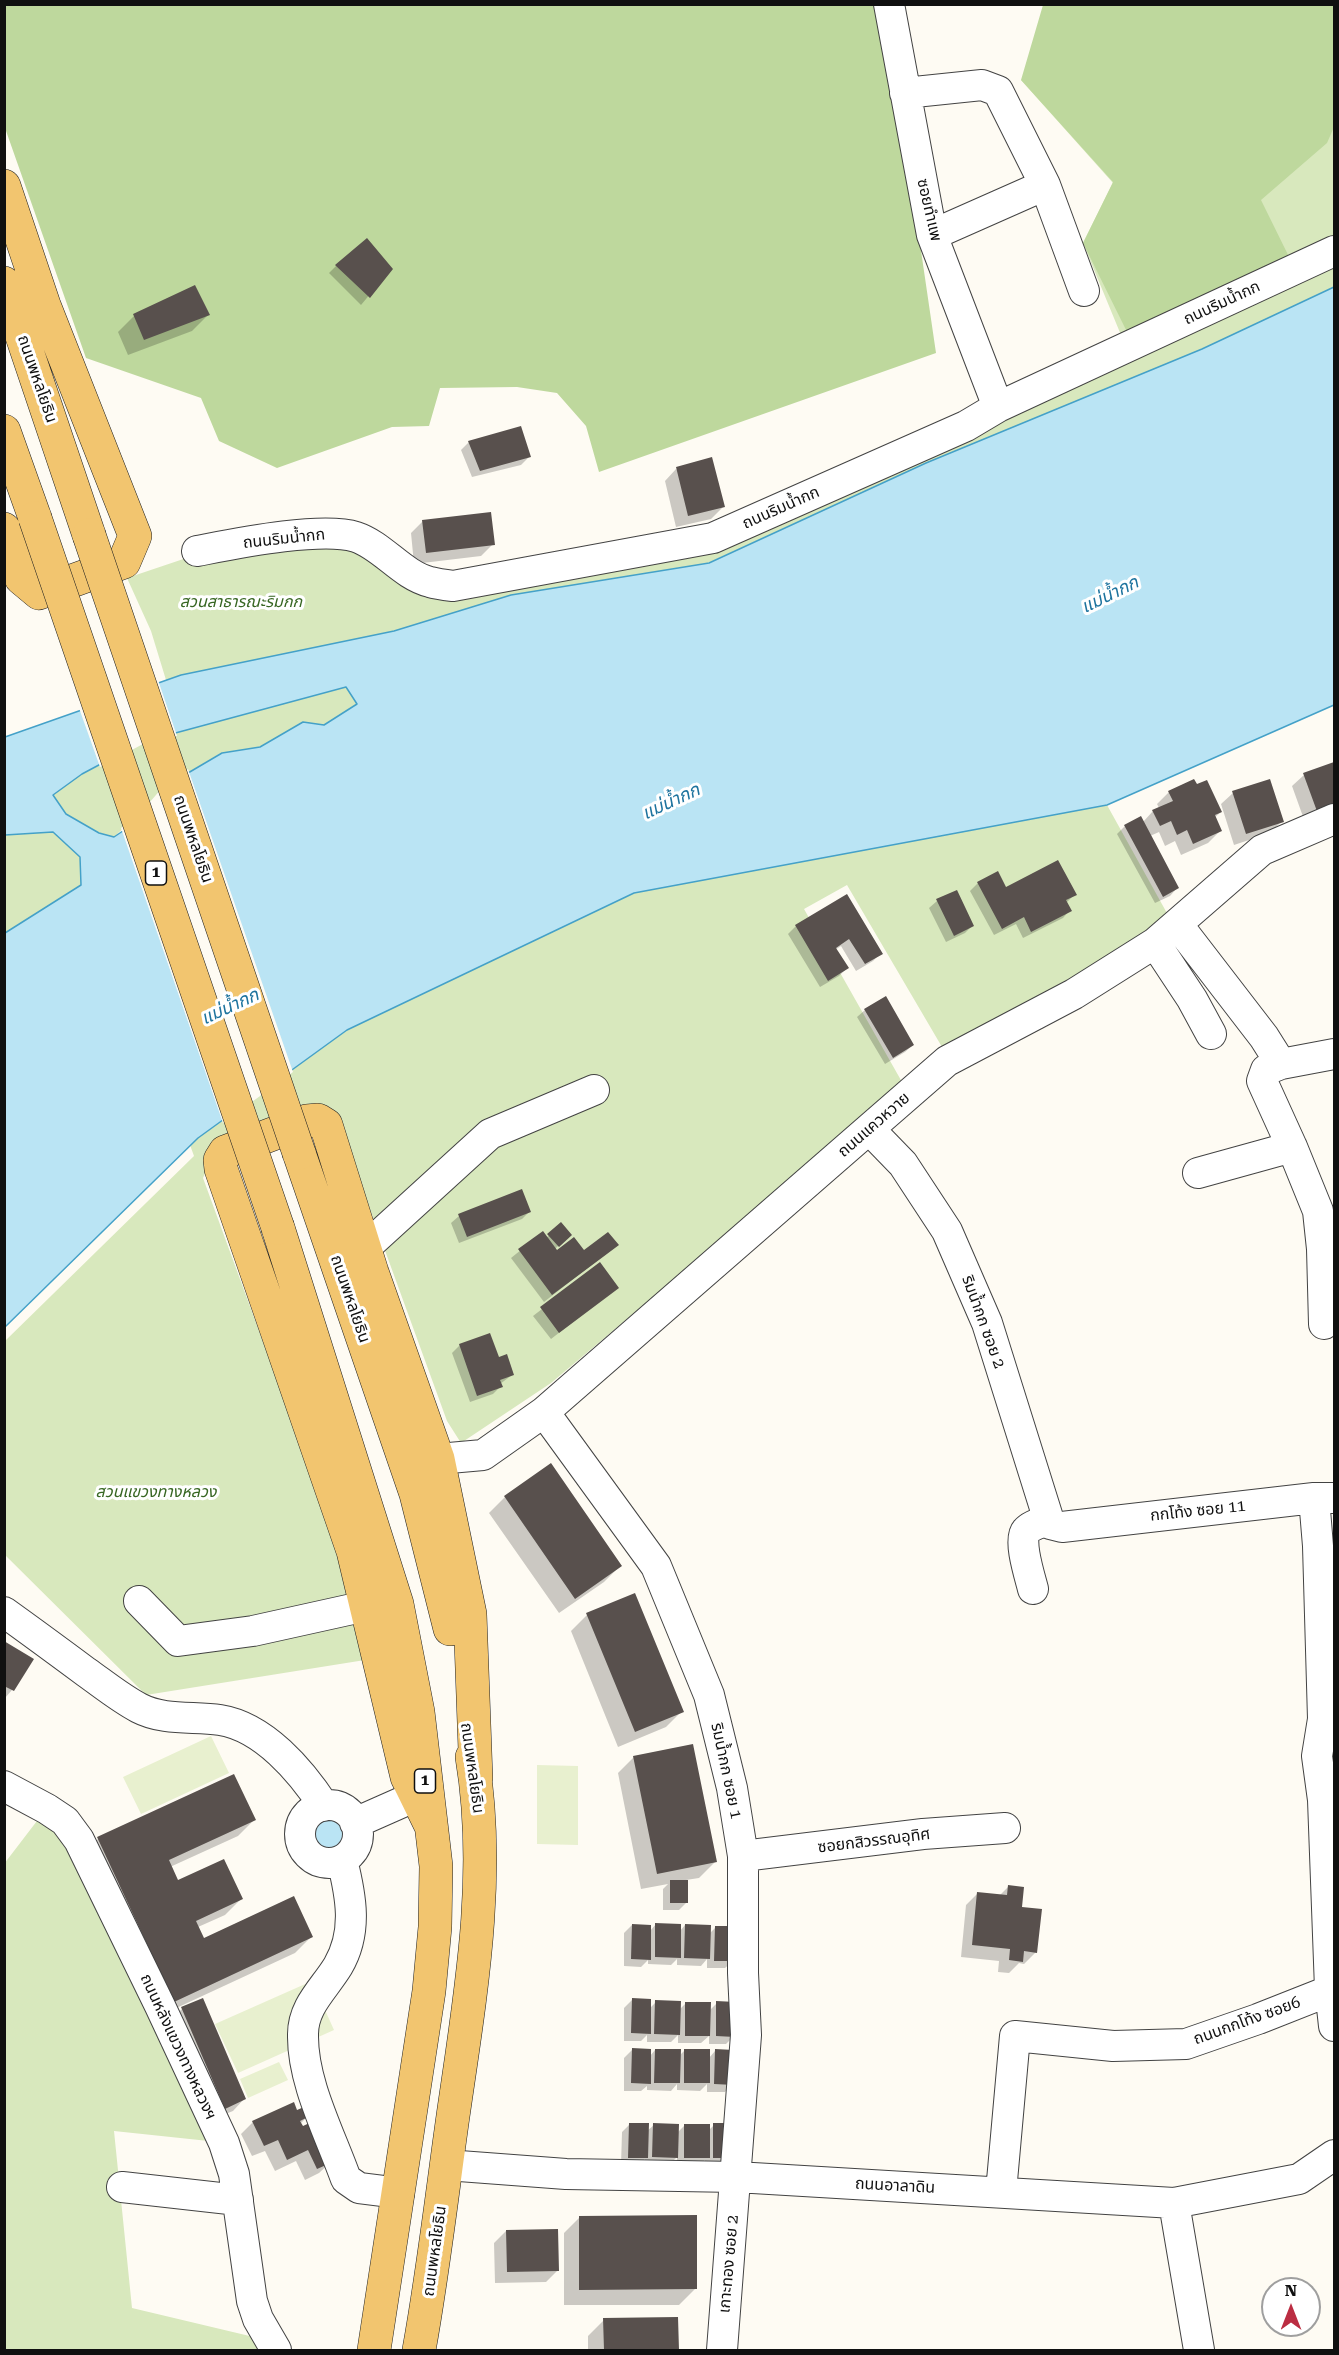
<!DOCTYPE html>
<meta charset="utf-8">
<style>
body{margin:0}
#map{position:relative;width:1339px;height:2355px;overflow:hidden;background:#fefbf3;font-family:"Roboto Serif",serif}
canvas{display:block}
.frame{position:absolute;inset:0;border:6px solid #101010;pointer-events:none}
.north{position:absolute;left:1261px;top:2277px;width:60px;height:60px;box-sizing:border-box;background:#fff;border:2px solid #9f9f9f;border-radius:50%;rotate:0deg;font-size:16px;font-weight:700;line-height:24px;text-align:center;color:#101010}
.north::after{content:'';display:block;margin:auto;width:21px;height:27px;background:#bb2d42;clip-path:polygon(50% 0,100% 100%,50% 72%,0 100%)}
</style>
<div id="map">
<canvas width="1339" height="2355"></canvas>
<div class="frame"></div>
<div class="north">N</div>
</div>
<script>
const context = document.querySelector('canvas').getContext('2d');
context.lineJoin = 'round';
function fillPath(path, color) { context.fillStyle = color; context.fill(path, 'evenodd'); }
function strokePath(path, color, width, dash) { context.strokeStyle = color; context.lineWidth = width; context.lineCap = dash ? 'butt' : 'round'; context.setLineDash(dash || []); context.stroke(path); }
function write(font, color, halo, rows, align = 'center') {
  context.font = font + ' "Roboto Serif","Noto Sans Thai",serif'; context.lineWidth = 6; context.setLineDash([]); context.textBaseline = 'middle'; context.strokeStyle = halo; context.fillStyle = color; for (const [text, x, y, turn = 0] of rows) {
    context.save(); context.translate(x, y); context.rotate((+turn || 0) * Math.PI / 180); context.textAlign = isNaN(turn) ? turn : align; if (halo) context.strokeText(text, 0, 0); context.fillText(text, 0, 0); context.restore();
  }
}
fillPath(new Path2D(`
 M1334,5v282l-132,62 -276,114 -218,100 -197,32 -117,36 -213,44 -15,5 -15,-49 -24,-53 98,-33 106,-11 102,63 278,-49 417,-196 -45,-109 30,-60 -92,-103z
 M346,687l12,17 -34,21 -21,-3 -43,25 -39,6 -50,30 -57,54 -15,-4 -33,-19 -14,-20 30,-20 60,-32z
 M1107,805l61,110 -78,57 -148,75 -95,-162 -43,24 98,173 -58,54 -293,247 -90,60 -14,-22 -108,-297 -36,-15 -35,9 -41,20 -15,19 -9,21 138,377 24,105 -219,35 -141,-140v-214l189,-185 -4,-11 8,-7 149,-108 287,-137z
 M27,832h26l27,25 2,28 -77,48v-98z
 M40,1817l21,13 157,312 -104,-11 18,177 126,30 7,12h-260l-1,-486z`), '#d8e8bd');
fillPath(new Path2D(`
 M4,5h881l51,348 -337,119 -13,-46 -29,-33 -40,-6 -77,1 -11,38 -37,1 -115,41 -58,-27 -18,-43 -115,-40 -81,-230z
 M1043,5h291v122l-7,16 -66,57 34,69 -162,75 -50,-101 30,-61 -92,-102z`), '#bed89d');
fillPath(new Path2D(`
 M211,1736l18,37 -88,41 -18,-37z
 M537,1765l41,1v79l-41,-1z
 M312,1981l22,49 -96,43 -23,-49z
 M279,2062l9,18 -40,18 -8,-19z`), '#e8f0cf');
const water = new Path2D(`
 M1334,287v418l-227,100 -473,88 -287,137 -149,108 -193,189v-394l76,-48 -1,-28 -27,-25 -48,3v-98l176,-62 213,-44 117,-36 198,-32 217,-100 276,-114zM346,687l11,17 -33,21 -21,-3 -43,25 -38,6 -51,30 -32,37 -25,17 -15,-4 -33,-19 -13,-19 29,-21 60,-32z
 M312 1834a17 17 0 1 1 34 0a17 17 0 1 1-34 0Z`);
fillPath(water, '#bae4f4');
strokePath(water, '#44a1c8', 1.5);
fillPath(new Path2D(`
 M158,680l19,56 -34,8 -43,23 -21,-59z
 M188,769l105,303 -70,51 -102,-295 16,-11 31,-36z`), '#fefbf3');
fillPath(new Path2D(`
 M336,266l55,3 -30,36 -32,-32z
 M208,315l-16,16 -64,24 -10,-23 16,-16z
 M469,442l60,15 -8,8 -49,12 -11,-27z
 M676,469l47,38 -12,12 -35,8 -11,-46z
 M423,521l70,23 -12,12 -67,8 -3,-31z
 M1334,763v51l-28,11 -14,-39 12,-11z
 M1169,792l52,20 -7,6 6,13 -12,12 -27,12 -6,-14 -10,5 -6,-14 -9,4 27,52 -7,8 -15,7 -38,-69 8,-8 18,-4 10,-11 6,-3 -2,-4z
 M1233,793l49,28 -12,12 -36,12 -13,-41z
 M978,883l27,6 70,5 -9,9 4,7 -7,8 -40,20 -7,-14 -22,11 -24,-44z
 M846,896l35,57 -8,8 -17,10 -15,-25 -6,4 12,18 -8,8 -19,11 -32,-53 8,-8z
 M937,901l36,24 -8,8 -19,9 -17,-34z
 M865,1010l48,35 -8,7 -20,12 -28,-47z
 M522,1191l7,21 -7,7 -63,24 -8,-20 8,-7z
 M561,1225l1,17 -7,7 1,3h28l33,-7 -73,57 -33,-44 31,-25 4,5z
 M600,1264l17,24 -66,51 -18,-23z
 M460,1345l38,14 14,16 -12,9 1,2 -8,8 -23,8 -18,-49z
 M505,1497l115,69 -16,16 -45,31 -70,-100z
 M634,1595l48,116 -16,16 -48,20 -47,-116 16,-16z
 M4,1642l28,18 -20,30 -7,8z
 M634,1757l81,105 -16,16 -13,2 1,22 -8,8h-16v-21l5,-5 -27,5 -23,-116z
 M234,1776l20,44 -16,16 -68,31 7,15 64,17 -16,16 -27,12 6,13 107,-3 -16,16 -138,64 -75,-162 16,-16z
 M1008,1887l13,21 15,44 -12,12 -5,-1 -10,10 -11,-1 1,-11 -38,-4 5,-52 12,-12 21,3z
 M656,1924l24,7 5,-6 24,9 7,-7 17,34 -8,7h-18v-9l-6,7 -24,-1v-6l-6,6 -23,-1v-4l-7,7 -17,-1v-33l8,-8 18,6z
 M632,2000l18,8 6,-6 23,8 7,-7 24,7 7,-7 17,33 -8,8h-17v-8l-8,7h-23v-8l-7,7h-24v-7l-6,6h-17v-33z
 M182,2009l62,90 -11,12 -20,8 -43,-99z
 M632,2050l18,6 5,-6 24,6 6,-6 24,8 6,-7 17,33 -7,8h-18v-8l-7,7 -23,-1v-6l-6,7 -24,-1v-4l-6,5h-17v-33z
 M297,2112l10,5 -7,7 31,38 -12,11 -14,7 -9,-19 -21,10 -10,-20 -13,5 -11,-22 12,-12z
 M629,2125l18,6 7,-6 23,8 8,-8 24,5 5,-5h18l-9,40h-18v-5l-5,5h-23v-8l-8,8 -24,-1v-5l-6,6h-18l1,-33z
 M580,2217l115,72 -16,16h-115v-72z
 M506,2231l52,39 -12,12 -51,1 -1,-40z
 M677,2319v31h-89v-14l16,-16z`), '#0003');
fillPath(new Path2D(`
 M367,238l26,31 -23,29 -35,-33z
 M195,285l15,30 -66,25 -11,-26z
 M521,426l10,31 -51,14 -12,-30z
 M712,457l13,50 -37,9 -12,-49z
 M491,512l4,33 -69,8 -4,-33z
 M1334,762v46l-16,6 -15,-41z
 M1194,779l3,5 10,-4 15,32 -7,3 7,16 -29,13 -6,-14 -10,5 -6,-14 -11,5 -8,-16 21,-9 -5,-10z
 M1270,779l14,43 -38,12 -14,-43z
 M1141,816l38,72 -16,9 -39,-72z
 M1058,860l19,35 -11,5 6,11 -41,21 -7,-15 -22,12 -25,-47 21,-11 8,16z
 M957,890l17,36 -20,10 -18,-37z
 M847,894l36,60 -18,10 -16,-25 -13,9 13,20 -21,13 -33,-56z
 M886,996l28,49 -21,13 -29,-49z
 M522,1189l9,23 -64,25 -9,-23z
 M561,1222l11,13 -13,12 -12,-13z
 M543,1231l14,19 17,-13 10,13 24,-18 11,13 -67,50 -34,-46z
 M600,1262l19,26 -60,45 -19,-26z
 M490,1333l9,24 8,-3 7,21 -14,5 3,7 -26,9 -18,-52z
 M551,1463l71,103 -47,33 -71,-103z
 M635,1593l49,119 -49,20 -49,-119z
 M4,1641l30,18 -20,32 -10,-5z
 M693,1744l24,118 -60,12 -24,-118z
 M234,1774l22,46 -87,40 9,20 46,-21 19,40 -47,22 8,17 90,-42 19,41 -139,65 -77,-165z
 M670,1880h18v23h-18z
 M1008,1885l16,2 -2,20 20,2 -5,44 -13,-2 -1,11 -14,-2 1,-11 -38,-4 5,-53 30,3z
 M655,1923l26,1v34l-26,-1z
 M632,1924l19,1v35l-20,-1z
 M685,1924l26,1 -1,34 -26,-1z
 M715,1926h20l-1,35h-20z
 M203,1998l43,101 -21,10 -44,-102z
 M632,1998l19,1v35l-20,-1z
 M655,2000l26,1 -1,34 -26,-1z
 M716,2001l20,1 -1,35 -19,-1z
 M685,2002h26l-1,34h-25z
 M632,2048l19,1v35l-20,-1z
 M655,2049h26l-1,34h-26z
 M684,2049h26v34h-26z
 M715,2049l19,1v35l-20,-1z
 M294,2102l3,8 7,-3 4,10 -8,4 3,5 15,-7 15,43 -16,7 -9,-19 -21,10 -9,-20 -14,6 -12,-25z
 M629,2123h20l-1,35h-20z
 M653,2123l26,1 -1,34 -26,-1z
 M713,2123h20l-1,35h-19z
 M684,2124h26v34h-26z
 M697,2215v74l-118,1v-74z
 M558,2229l1,42 -52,1 -1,-42z
 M678,2317l1,33h-75l-1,-32z`), '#58504d');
const minor = new Path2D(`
 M889,4l43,231 66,172
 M905,93l77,-8 16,6 47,94
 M932,235l113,-50 39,106
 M197,551c37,-7 124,-25 159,-14 27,9 46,38 74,45 7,2 15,3 23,4l260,-48 253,-112 32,-19 336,-156
 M1177,924l87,113 17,27 -15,6 -4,11 30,66 26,64 4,38 2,75
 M1155,943l37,56 19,35
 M1281,1064l53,-10
 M870,1130l33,34 44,67 40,92 63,201 12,3 252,-29h20
 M1198,1173l94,-26
 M365,1248l125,-114 104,-44
 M544,1412l112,154 53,129 23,93 11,68v117l3,62 -24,315
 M438,1459l45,-4 61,-43 403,-351 127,-67 81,-51 107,-93 72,-31
 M1314,1498l4,48 5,173 -6,37 6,44 7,189 4,37
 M1033,1589c-3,-12 -15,-49 -7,-58 5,-6 15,-8 22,-11
 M139,1601l39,40 75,-10 113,-25
 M4,1612c28,20 55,40 82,60 17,12 34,26 53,36 25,13 55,8 81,12 44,7 81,51 104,86
 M4,1786l43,23 18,12 14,19 81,166 64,137 10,31 18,127 6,18 18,31
 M300 1834a29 29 0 1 1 58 0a29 29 0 1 1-58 0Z
 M355,1823l61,-27
 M743,1856l180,-22 82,-6
 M342,1860c9,36 16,72 -4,106 -14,23 -35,40 -35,68 -1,48 27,100 43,145l13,9 40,5
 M446,2165l120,9 170,3 438,26 125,-24 35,-24
 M122,2187l116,13
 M1001,2192l14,-156 98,10 73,-2 72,-25 76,-30
 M1174,2203l25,147`);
const major = new Path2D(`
 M4,186l40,119 91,231 -11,26 -85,31 -18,-15 -17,-49
 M4,283l85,252
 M4,431l31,87
 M299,1153l117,341 34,135
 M278,1228l119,376 21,108 18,154 -1,61 -6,64 -55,359
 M431,1826l-24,-49 -54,-226 -132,-382 -1,-9 5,-8 82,-31 11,-1 8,5 46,147 66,187 32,155 6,164
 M419,2350c14,-77 23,-156 34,-234 17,-118 39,-240 19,-359`);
strokePath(minor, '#434343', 32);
strokePath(major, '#212121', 34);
strokePath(minor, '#fff', 30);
strokePath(major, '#f2c56f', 33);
const majorBridge = new Path2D(`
 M35,518l243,710
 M89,535l210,618`);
strokePath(majorBridge, '#212121', 34, []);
strokePath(majorBridge, '#f2c56f', 33);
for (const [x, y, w] of [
 [156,873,21],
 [425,1781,21]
]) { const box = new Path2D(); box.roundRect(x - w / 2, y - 12, w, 24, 4.5); context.fillStyle = '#fff'; context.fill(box); strokePath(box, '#101010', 1.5); }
write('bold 15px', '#101010', null, [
 ["1",156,873],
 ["1",425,1781]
]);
write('16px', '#101010', '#fff', [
 ["ซอยทำแพ",929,210,77],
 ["ถนนริมน้ำกก",1222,303,-25],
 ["ถนนพหลโยธิน",37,379,71],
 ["ถนนริมน้ำกก",781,508,-24],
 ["ถนนริมน้ำกก",284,539,-6],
 ["ถนนพหลโยธิน",193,839,71],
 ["ถนนแควหวาย",874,1125,-41],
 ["ถนนพหลโยธิน",350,1299,71],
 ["ริมน้ำกก ซอย 2",983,1322,70],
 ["กกโท้ง ซอย 11",1198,1511,-6],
 ["ถนนพหลโยธิน",472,1768,82],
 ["ริมน้ำกก ซอย 1",726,1771,78],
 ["ซอยกสิวรรณอุทิศ",874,1841,-7],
 ["ถนนกกโท้ง ซอย6",1247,2021,-20],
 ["ถนนหลังแขวงทางหลวงฯ",178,2047,65],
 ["ถนนอาลาดิน",895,2186,3],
 ["ถนนพหลโยธิน",435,2251,-82],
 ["เกาะทอง ซอย 2",729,2264,-85]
]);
write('italic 16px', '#376622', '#fff', [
 ["สวนสาธารณะริมกก",241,602],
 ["สวนแขวงทางหลวง",156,1492]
]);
write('italic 18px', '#1d739e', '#fff', [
 ["แม่น้ำกก",1110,595,-26],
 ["แม่น้ำกก",671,802,-25],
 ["แม่น้ำกก",230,1007,-25]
]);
</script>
